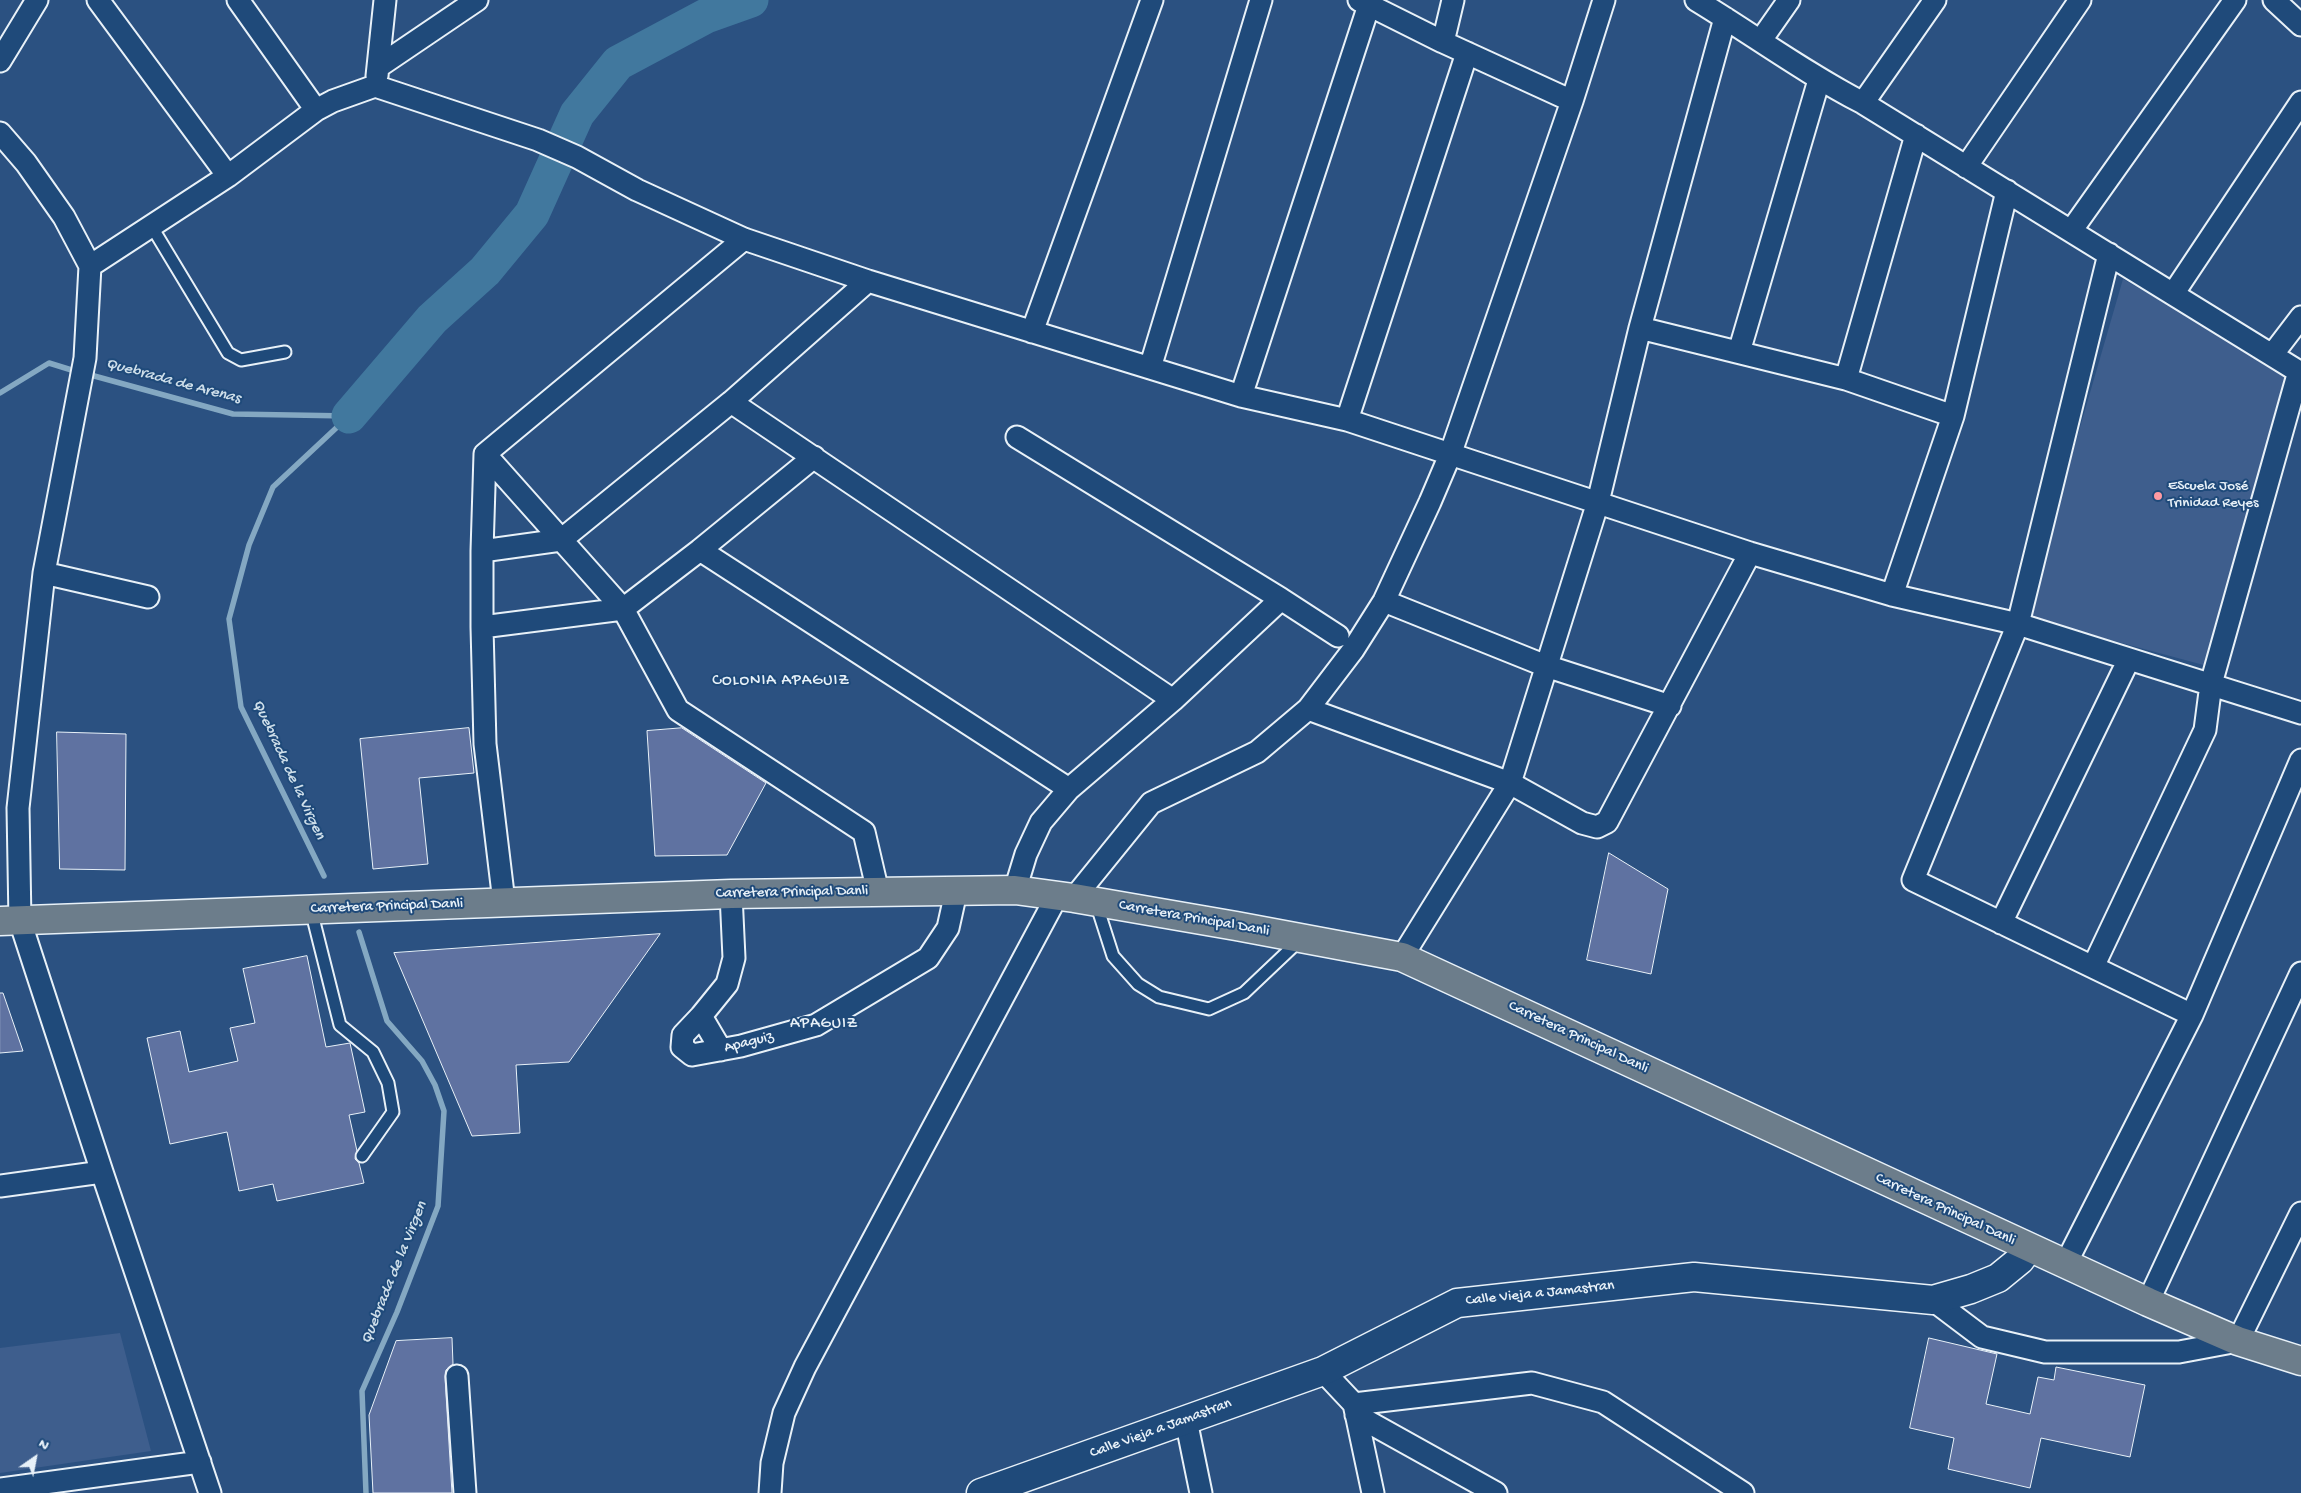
<!DOCTYPE html>
<meta charset="utf-8">
<style>
body{margin:0}
#map{position:relative;width:2301px;height:1493px;overflow:hidden;background:#2b5181;font-family:"Gochi Hand",sans-serif}
canvas{display:block}
.north{position:absolute;left:10px;top:1433px;width:50px;height:50px;-webkit-text-stroke:4px #1f4a7a;paint-order:stroke;rotate:33deg;font-size:14px;font-weight:700;line-height:20px;text-align:center;color:#e8f1f8}
.north::after{content:'';display:block;margin:auto;width:18px;height:22px;background:#e8f1f8;clip-path:polygon(50% 0,100% 100%,50% 72%,0 100%)}
</style>
<div id="map">
<canvas width="2301" height="1493"></canvas>
<div class="north">N</div>
</div>
<script>
const context = document.querySelector('canvas').getContext('2d');
context.lineJoin = 'round';
function fillPath(path, color) { context.fillStyle = color; context.fill(path, 'evenodd'); }
function strokePath(path, color, width, dash) { context.strokeStyle = color; context.lineWidth = width; context.lineCap = dash ? 'butt' : 'round'; context.setLineDash(dash || []); context.stroke(path); }
function write(font, color, halo, rows, align = 'center') {
  context.font = font + ' "Gochi Hand",sans-serif'; context.lineWidth = 4; context.setLineDash([]); context.textBaseline = 'middle'; context.strokeStyle = halo; context.fillStyle = color; for (const [text, x, y, turn = 0] of rows) {
    context.save(); context.translate(x, y); context.rotate((+turn || 0) * Math.PI / 180); context.textAlign = isNaN(turn) ? turn : align; if (halo) context.strokeText(text, 0, 0); context.fillText(text, 0, 0); context.restore();
  }
}
fillPath(new Path2D(`
 M2123,279l164,95 -76,293 -186,-50z
 M120,1333l31,118 -151,22v-125z`), '#3e5e8d');
strokePath(new Path2D(`
 M87,374l146,40 116,2
 M0,393l49,-30 29,9
 M324,876l-83,-169 -12,-88 20,-74 24,-58 76,-71
 M359,932l28,89 35,40 13,24 9,26 -6,95 -41,106 -35,79 4,102`), '#84a8c2', 5.5);
strokePath(new Path2D(`
 M349,416l83,-97 53,-48 47,-57 45,-100 41,-51 88,-47 45,-16`), '#41789e', 35);
const building = new Path2D(`
 M469,728l5,45 -55,5 9,86 -55,5 -13,-130z
 M682,728l84,55 -39,72 -72,1 -8,-125z
 M57,732l69,2 -1,136 -65,-1z
 M1609,853l59,36 -17,85 -64,-14z
 M660,934l-91,128 -53,3 4,68 -48,3 -78,-183z
 M307,956l19,91 24,-4 15,69 -16,3 8,36 -2,8 4,4 5,20 -87,18 -4,-17 -34,7 -12,-59 -57,12 -23,-106 33,-7 9,41 49,-11 -8,-33 25,-5 -12,-54z
 M0,993h3l20,58 -23,2z
 M452,1338l1,26 -7,6 -1,7 7,116h-79l-4,-78 27,-74z
 M1929,1338l68,16 -11,50 44,10 8,-37 16,3 2,-13 89,18 -15,72 -89,-19 -11,50 -82,-19 6,-31 -44,-10z`);
fillPath(building, '#5f72a1');
strokePath(building, '#e8f1f8', 1);
const lane = new Path2D(`
 M152,227l76,126 13,7 44,-8
 M1096,903l17,53 25,28 21,13 50,12 35,-16 57,-54
 M311,910l29,115 33,27 15,31 5,29 -31,44`);
const street = new Path2D(`
 M98,0l130,176
 M238,0l78,110
 M1359,0l84,42 129,59
 M1696,0c56,34 109,73 167,103l438,270
 M2274,0l27,25
 M1761,40l28,-40
 M1443,42l10,-42
 M0,61l37,-61
 M378,67l99,-67
 M377,76l8,-76
 M1863,103l72,-103
 M0,133l26,30 38,54 26,49 -5,92 -41,215 -26,235 2,113 82,251 108,321
 M1966,167l114,-167
 M2071,231l164,-231
 M2109,254l-91,370 -105,256 279,135
 M90,266l138,-90 88,-66 17,-9 42,-15 163,54 39,17 60,33 107,49 124,42 373,115 106,24 403,133 142,42 126,29 283,89
 M2173,294l128,-192
 M1640,328l206,51 107,37
 M1032,332l120,-332
 M1739,352l80,-272
 M2272,355l29,-38
 M1150,368l111,-368
 M1846,379l70,-244
 M1241,396l128,-391
 M731,402l442,298
 M1347,420l120,-367
 M1017,437l264,162 57,37
 M485,454l138,155 55,101 186,122 14,60
 M700,550l369,239
 M482,551l3,-97 259,-215
 M44,573l104,24
 M1892,595l61,-179 54,-225
 M1384,601l162,65 124,40
 M482,627v-76l79,-11 170,-138 137,-121
 M1308,709l202,74 72,40 15,4 10,-5 143,-269
 M1015,890l11,-36 15,-32 28,-33 104,-89 108,-101
 M731,894l3,64 -7,26 -26,32 -18,19 -1,12 10,8 49,-9 75,-21 112,-67 20,-30 8,-36
 M1074,898l77,-95 106,-51 51,-43 45,-59 31,-49 46,-99 20,-47 122,-354 32,-101
 M504,902l-19,-158 -3,-117 141,-18 77,-59 114,-93
 M2001,923l128,-264
 M1402,957l108,-174 88,-281 42,-174 85,-310
 M2093,967l112,-237 6,-46 88,-313
 M701,1016l20,34
 M0,1186l102,-14
 M2065,1265l127,-250 109,-255
 M1933,1300l49,37 63,15h134l59,-11 63,-128
 M2148,1302l153,-329
 M1323,1371l31,33 19,89
 M457,1376l8,117
 M1354,1404l178,-21 71,19 140,91
 M1356,1415l140,78
 M1186,1420l15,73
 M0,1489l200,-27
 M770,1493l2,-30 12,-50 21,-46 252,-471`);
const secondary = new Path2D(`
 M981,1493l342,-122 134,-68 237,-26 239,23 38,-11 27,-11 22,-18 8,-11`);
const primary = new Path2D(`
 M0,921l731,-27 284,-4 59,8 162,28 166,31 746,345 90,39 63,20`);
strokePath(lane, '#e8f1f8', 15);
strokePath(street, '#e8f1f8', 25);
strokePath(secondary, '#e8f1f8', 31);
strokePath(primary, '#e8f1f8', 31);
strokePath(lane, '#1f4a7a', 11);
strokePath(street, '#1f4a7a', 21);
strokePath(secondary, '#1f4a7a', 28);
strokePath(primary, '#6c7d8b', 28);
for (const [x, y, r, color] of [
 [2158,496,5,"#ff9aa2"]
]) { const dot = new Path2D(); dot.arc(x, y, r, 0, 2 * Math.PI); context.fillStyle = color; context.fill(dot); strokePath(dot, '#1f4a7a', 2); }
write('15px', '#e8f1f8', '#1f4a7a', [
 ["EScuela José",2168,487],
 ["Trinidad Reyes",2168,504]
], 'left');
write('15px', '#e8f1f8', '#1f4a7a', [
 ["Carretera Principal Danli",792,893,-1],
 ["Carretera Principal Danli",387,907,-2],
 ["Carretera Principal Danli",1194,919,10],
 ["Carretera Principal Danli",1578,1038,25],
 ["Apaguiz",749,1043,-14],
 ["Carretera Principal Danli",1945,1210,25],
 ["Calle Vieja a Jamastran",1540,1294,-6],
 ["Calle Vieja a Jamastran",1161,1429,-20]
]);
write('italic 16px', '#cfdfea', '#1f4a7a', [
 ["Quebrada de Arenas",173,382,15],
 ["Quebrada de la Virgen",288,770,65],
 ["Quebrada de la Virgen",395,1273,-68]
]);
context.letterSpacing = '1px';
write('16px', '#e8f1f8', '#1f4a7a', [
 ["COLONIA APAGUIZ",781,682],
 ["APAGUIZ",824,1025]
]);
context.letterSpacing = '0px';
</script>
